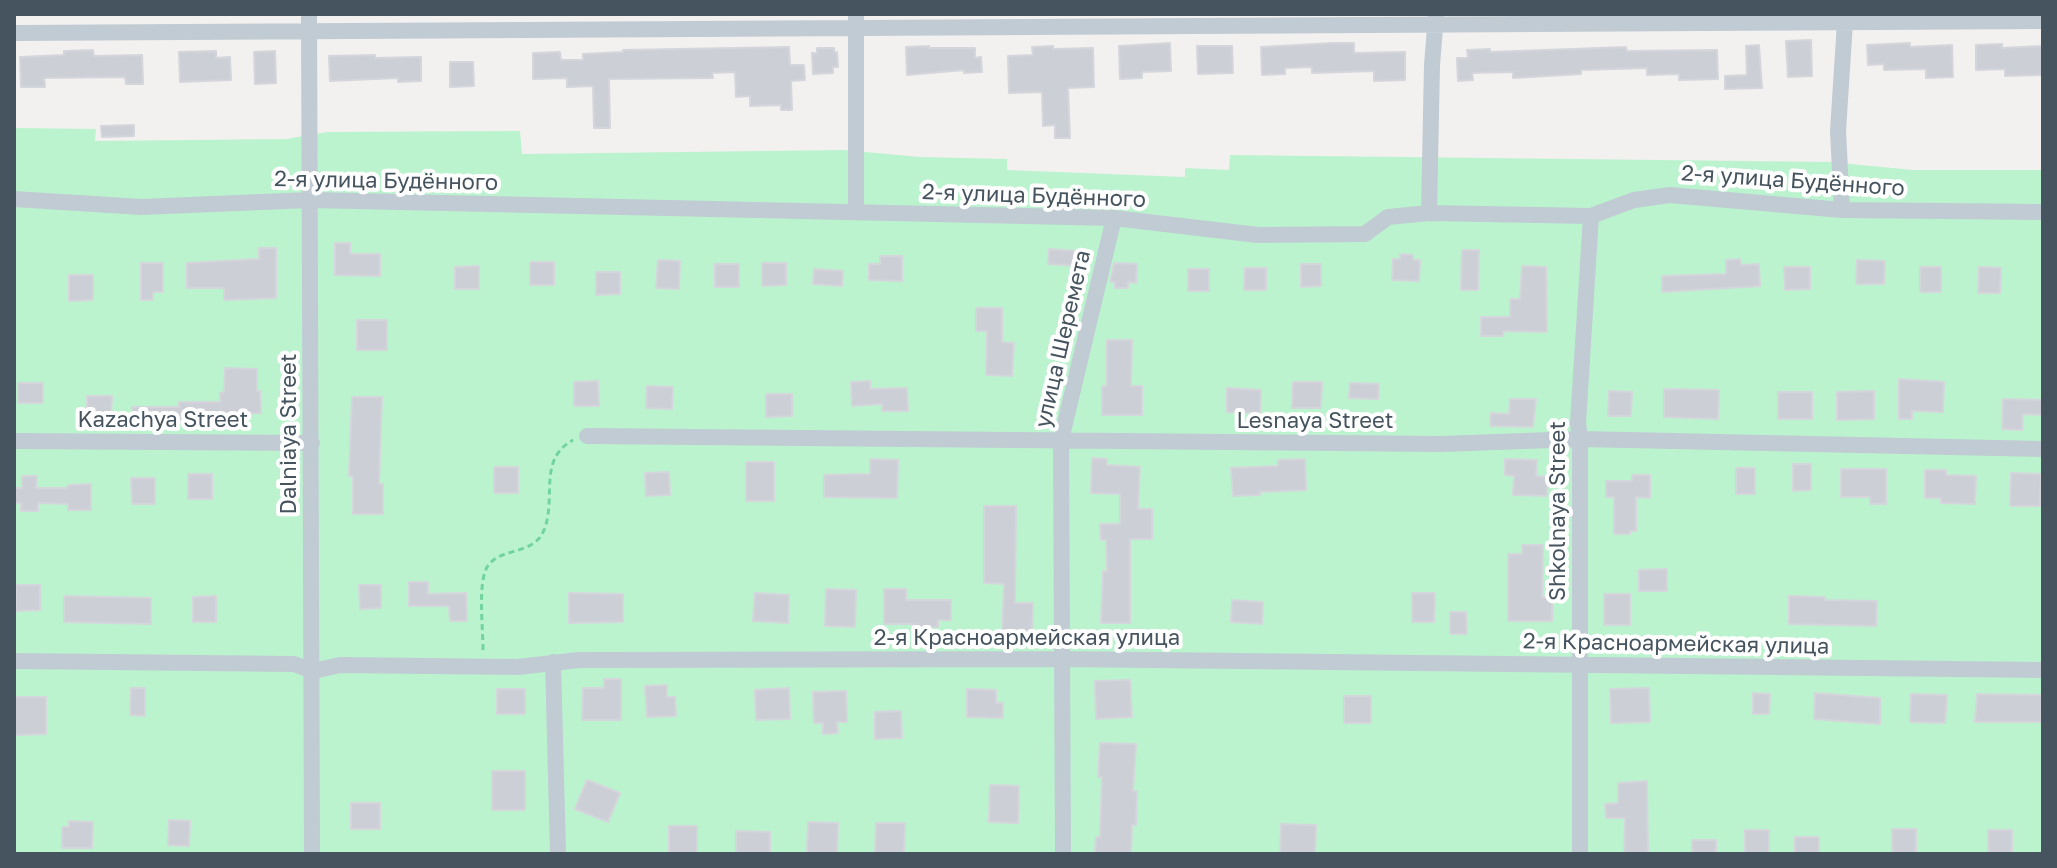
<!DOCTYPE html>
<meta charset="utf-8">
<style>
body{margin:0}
#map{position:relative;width:2057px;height:868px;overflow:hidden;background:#f3f0f0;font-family:"Golos Text",sans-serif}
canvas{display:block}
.frame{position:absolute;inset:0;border:16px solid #46545f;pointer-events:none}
</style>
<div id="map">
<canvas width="2057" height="868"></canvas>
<div class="frame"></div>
</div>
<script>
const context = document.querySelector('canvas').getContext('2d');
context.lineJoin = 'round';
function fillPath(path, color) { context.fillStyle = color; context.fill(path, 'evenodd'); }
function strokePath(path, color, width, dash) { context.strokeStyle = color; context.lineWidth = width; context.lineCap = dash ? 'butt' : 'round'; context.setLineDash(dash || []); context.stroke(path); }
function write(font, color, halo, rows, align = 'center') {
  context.font = font + ' "Golos Text",sans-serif'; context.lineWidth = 8; context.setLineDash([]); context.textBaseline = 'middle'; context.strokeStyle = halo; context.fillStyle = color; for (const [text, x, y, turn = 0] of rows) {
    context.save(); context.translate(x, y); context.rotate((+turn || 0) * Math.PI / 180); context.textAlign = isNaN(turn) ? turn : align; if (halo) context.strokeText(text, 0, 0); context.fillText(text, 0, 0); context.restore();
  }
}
fillPath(new Path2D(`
 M14,128l82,1 -1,12 191,-2 41,-7 177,-1h16l2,23 321,-4 77,7 87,2v11l178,7v-9l44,2 1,-15 600,7 83,8h130v684h-2029z`), '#bcf3cf');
const building = new Path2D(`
 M1811,40l1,36 -24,1 -2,-36z
 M1170,43l1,28 -29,1v6l-22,1 -1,-33z
 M1333,43h21v10l51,-1v28l-31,1v-10l-62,2v-6l-27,1v6l-23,1 -1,-28z
 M1910,43v4l42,-2 1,32 -27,1v-9l-42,1v-6l-16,1 -1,-20z
 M2002,44v4l40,-2 1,29 -38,1v-7l-29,1v-25z
 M1759,45l3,43 -37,1v-13l22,-1 -1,-29z
 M929,46v2h46v10l6,-1 1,15 -18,1v-3l-57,5 -1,-28z
 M1053,46v3l40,-1 1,39 -26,1 2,50h-15v-13l-12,1 -1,-34 -33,1 -1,-37 25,-1 -1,-8z
 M1197,46h35l1,27 -35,1z
 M789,47l1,18h14l1,15 -14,1 1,29h-11v-5l-31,1v-10l-14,1 -1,-25 -23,1 1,5 -104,1 1,49h-16l-1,-42 -26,1v-9l-34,1v-26l27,-1 1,8h22v-6l40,-2v-2z
 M1626,47l1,4 90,-1 1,29 -39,1v-6l-32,1v-7l-66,2v4l-68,4v-6l-41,1 1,7 -15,1 -1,-23h11l-1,-8 23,-1v3z
 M817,48h17v4h3l1,15h-5v6l-20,1 -1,-21h5z
 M93,50l1,6 48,-1 1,29h-17l-1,-7 -81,1 1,9h-24l-1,-30 44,-2v-4z
 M216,51v7l14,-1 1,23 -51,2 -1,-30z
 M275,51l1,32 -21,1 -1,-32z
 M375,55v3l46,-1v24l-23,1v-4l-68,3 -1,-25z
 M450,62h23l1,24 -24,1z
 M134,125v11l-32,1 -1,-11z
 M335,243h15v11h30v22l-45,-1z
 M259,248h17v50l-52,2v-12h-37v-25l72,-4z
 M1049,249l29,2 -1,15 -29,-2z
 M1462,250h17l-1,40h-17z
 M1400,254l13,1v5h7l-1,21 -27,-1 1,-21h7z
 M880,256h22v25l-33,-1v-16h11z
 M1740,259l1,6 18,-1 1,22 -98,6v-16l64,-2v-14z
 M658,260l22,1 -1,28 -23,-1z
 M1857,260l28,1 -1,23h-28z
 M530,262h24v23h-24z
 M141,263h22v29h-10v8h-12z
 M762,263h24v22l-24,1z
 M1114,263l23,1 -1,19 -8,-1v6h-13v-6h-5z
 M715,264h24v23h-24z
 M1301,264h20v22l-20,1z
 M479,266v23h-24v-22z
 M1522,266l24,1 1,65 -43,-1 -1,5h-22v-19h29v-18h10z
 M1784,267h26v22l-25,1z
 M1920,267h21v25h-21z
 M1979,267l22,1 -1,25h-22z
 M1245,268h21v22h-22z
 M814,269l29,2 -1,15 -29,-2z
 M1188,269h21v22h-21z
 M596,272h24v22l-24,1z
 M69,275h24v25l-24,1z
 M976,308h26v34l12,1 -2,33 -26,-1 1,-44h-11z
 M357,320h30v30h-30z
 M1107,340h25l-1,46h11v29h-40v-29h5z
 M225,368l32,1v22h3l1,22 -57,2v8h-47v4h-25v-20h47v-5h41v-9l4,-1z
 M1899,379l45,3 -1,30 -31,-1v8h-13z
 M598,381l1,25h-25v-24z
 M870,381v8l37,-1 1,23h-26v-7l-30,2 -1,-24z
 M1293,382h29l-1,26h-29z
 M18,383h25v20h-25z
 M1350,383l29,1 -1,15 -29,-1z
 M647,386l26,1 -1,22 -26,-1z
 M1227,388l34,2 -1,23 -33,-1z
 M1664,389l55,1 -1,29 -54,-2z
 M1609,391l23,1 -1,24h-23z
 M1874,391v28l-37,1v-28z
 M1778,392h34v27h-34z
 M766,394h26v22l-26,1z
 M87,396h25l-1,20h-24z
 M352,397h30l-3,87h4v30h-30v-38h-4z
 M1510,399h26l-3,28 -43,-1 1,-13 18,1z
 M2003,399l40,1v15l-20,-1 -1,16 -20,-1z
 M1092,458l15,1v6l33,2 -2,42h14v30h-22v84h-29l2,-52h4l-1,-31h-5l-1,-16h20v-30l-29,-1z
 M870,459l28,1 -1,38 -73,-1v-22l46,-1z
 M1305,459l1,31 -46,2v3l-27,1 -2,-28 47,-2v-6z
 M1505,459l32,1 -1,16 12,1 -1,19 -34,-1 1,-19 -9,-1z
 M746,462h28v39h-28z
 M1793,464h18v26l-18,1z
 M494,467h24v26h-24z
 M1736,468h19v26h-19z
 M1841,469h45v35h-16v-7h-29z
 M1925,470h21v5l30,1 -1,28 -34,-1v-5h-16z
 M669,472l1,23 -24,1 -1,-23z
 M2011,473l30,1 -1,32h-30z
 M188,474h24v25h-24z
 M1632,475h18v23l-14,-1v34h-6v3h-16v-37h-8v-16h26z
 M22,476h15l-1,12h32v-3l23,-1v26h-23v-6l-30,-1v8h-17v-8h-7v-15h8z
 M131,478h24v26h-23z
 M984,506h32l-1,97h18l-1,37 -30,-1 2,-55 -20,-1z
 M1522,545h21l-1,52 10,1v23h-44v-67h14z
 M1667,569v22h-28v-21z
 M409,582h19v12l38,-1 1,28h-17l-1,-15h-40z
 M16,585h24v25l-24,1z
 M359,585h22v23l-21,1z
 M826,589l30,1 -1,37 -30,-1z
 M884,589h22v11h45v20h-13v7h-10v9h-15v-12h-29z
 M569,593l54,1v28l-54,1z
 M755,593l34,2 -1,28 -35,-2z
 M1412,593h23l-1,29h-22z
 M1604,594h26v31h-26z
 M64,596l87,2v26l-87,-2z
 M216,596v26h-23v-25z
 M1789,596l36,1v3l52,1 -1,25 -87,-2z
 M1232,600l31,2 -1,22 -31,-2z
 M1450,612h16l1,22h-17z
 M604,679h17v41h-39l1,-32h21z
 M1130,680l2,37 -36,2 -1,-38z
 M667,685v12h8l1,19 -29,1 -2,-31z
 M131,688h14v28l-15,-1z
 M789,688l1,31 -34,1 -1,-30z
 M1649,688l1,34 -39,1 -1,-34z
 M497,689h28v25h-28z
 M967,689l29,1v13h7v15l-36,-1z
 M846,691l1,31h-10l1,11 -15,1v-11h-9l-1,-31z
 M1753,693l17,1 -1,20h-16z
 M1815,693l65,5v26l-66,-5z
 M1911,694l36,1 -2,28 -35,-1z
 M1977,694l65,1 -1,27h-66z
 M1344,696h27v27h-27z
 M14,697h32v37l-32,1z
 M901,711l1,27 -27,1v-27z
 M1100,743l36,1 -3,47h4l-1,34h-4l-1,29h-36l1,-17h4l2,-60h-4z
 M492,771h33v39h-33z
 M587,780l33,13 -12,29 -33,-13z
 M1647,781l1,73h-24l1,-36h-19l-1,-14 13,-1v-20z
 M990,785l29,1 -1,37 -29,-1z
 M351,803h29v26h-29z
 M169,820l21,1 -1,25 -21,-1z
 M69,821l24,1 -1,26h-30v-21h7z
 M808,822l30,1 -1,31h-30z
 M876,823h29l-1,31h-29z
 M1281,824l35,1 -1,29h-35z
 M669,826h28v28h-28z
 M1892,829h24v25h-24z
 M1745,830h24v24h-24z
 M1988,830h24v24h-24z
 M736,831l34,1v22h-34z
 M1795,837h24v17h-24z
 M1692,840h24v14h-24z`);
fillPath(building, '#cccfd5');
strokePath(building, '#d4d6dc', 2);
strokePath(new Path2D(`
 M483,650c0,-21 -4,-54 1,-75 7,-31 49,-16 60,-45 13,-32 -7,-70 29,-90`), '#71d49f', 3, [6, 4]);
strokePath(new Path2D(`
 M309,14l3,840
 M856,14v197
 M14,33l2029,-12
 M14,199l127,8 169,-7 804,18 144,17 107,-1 23,-17 41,-4 162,3 43,-16 36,-5 172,15 201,2
 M1842,210l-4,-79 7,-109
 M1429,213l3,-148 4,-49
 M587,436l854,8 139,-5 463,10
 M14,441l298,2
 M14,661l280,3 19,7 27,-6 178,2 61,-7 483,-1 981,11
 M553,662l5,192
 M1063,854l-2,-414 53,-222
 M1580,854v-415l-2,-16 13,-207`), '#c0cbd3', 16);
write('22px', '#46545f', '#fff', [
 ["2-я улица Будённого",386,181,1],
 ["2-я улица Будённого",1793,181,4],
 ["2-я улица Будённого",1034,196,2],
 ["улица Шеремета",1063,339,-77],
 ["Kazachya Street",163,420],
 ["Lesnaya Street",1315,421],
 ["Dalniaya Street",289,434,-90],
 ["Shkolnaya Street",1558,511,-90],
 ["2-я Красноармейская улица",1027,638],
 ["2-я Красноармейская улица",1676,644,1]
]);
</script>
